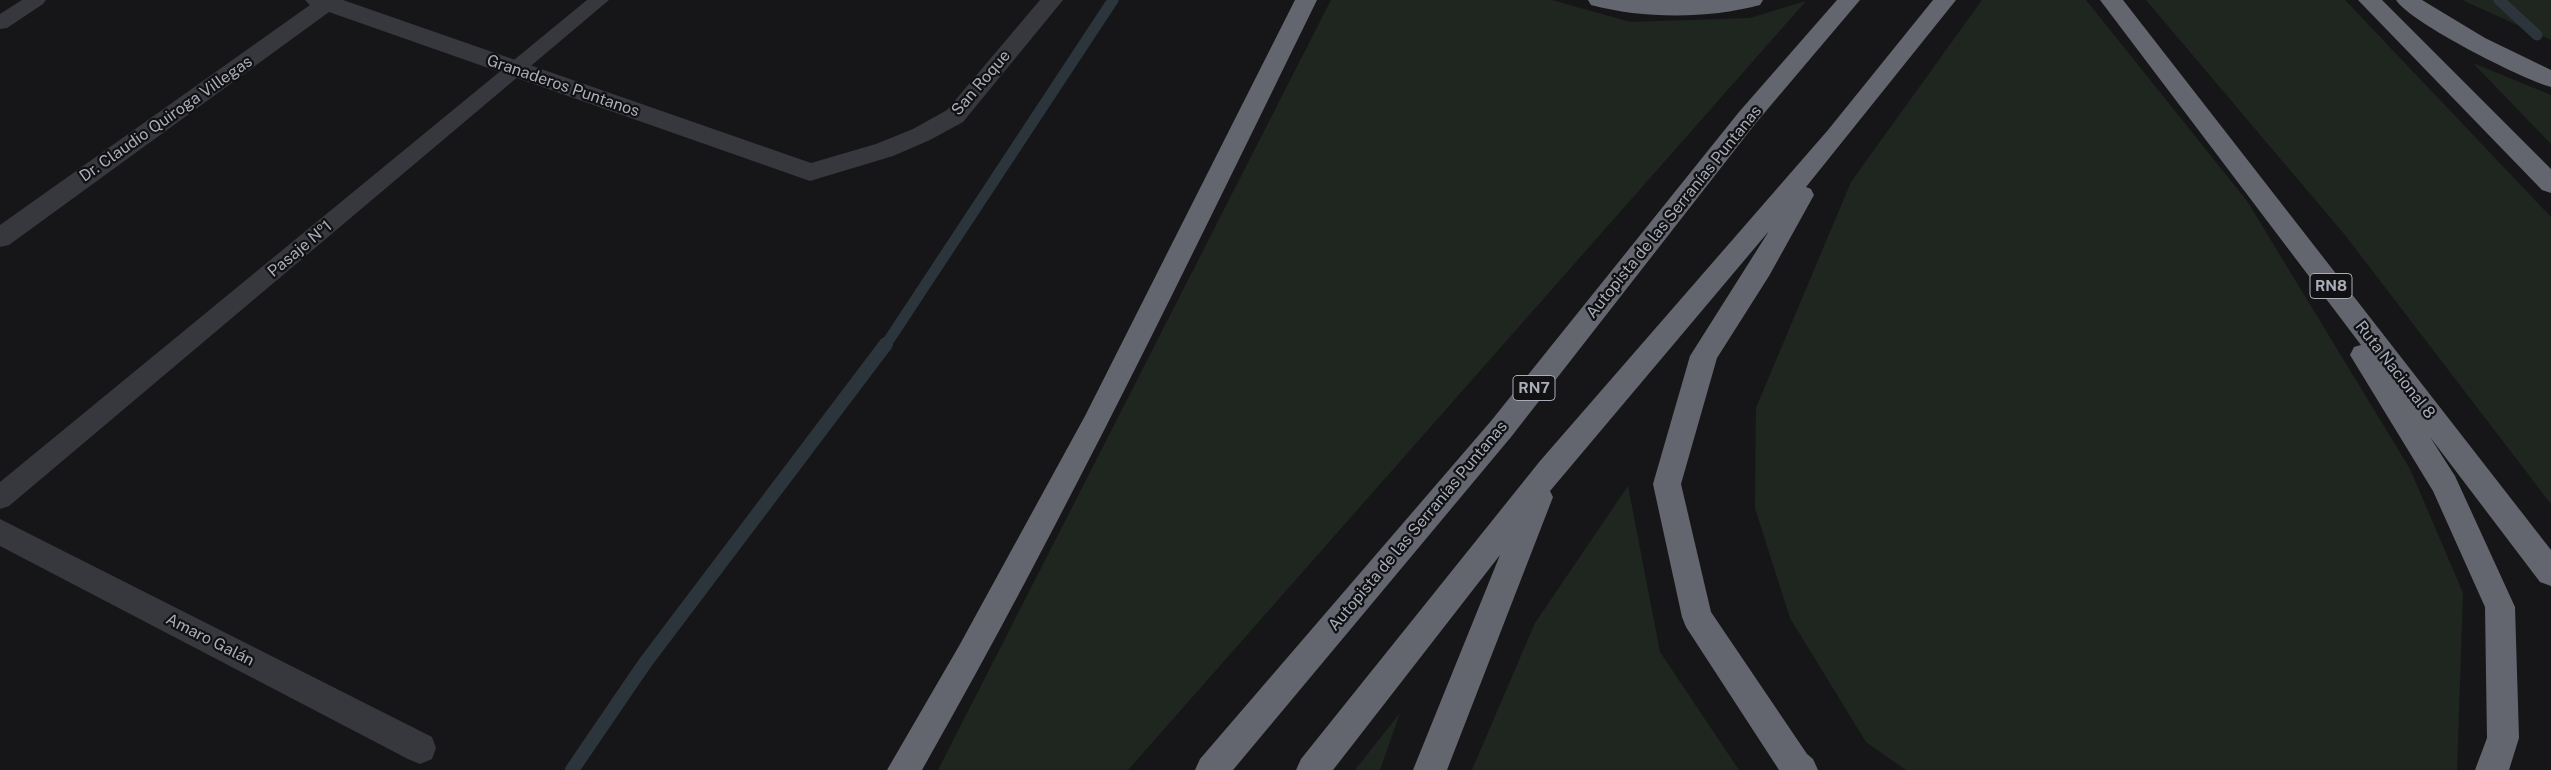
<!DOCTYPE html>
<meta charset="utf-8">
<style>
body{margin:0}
canvas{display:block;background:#161618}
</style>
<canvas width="2551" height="770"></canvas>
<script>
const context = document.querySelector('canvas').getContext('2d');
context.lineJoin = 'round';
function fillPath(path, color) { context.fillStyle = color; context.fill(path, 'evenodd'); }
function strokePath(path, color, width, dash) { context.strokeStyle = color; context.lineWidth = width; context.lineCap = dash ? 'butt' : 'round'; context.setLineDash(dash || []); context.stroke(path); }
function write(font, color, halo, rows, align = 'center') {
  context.font = font + ' "Public Sans",sans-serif'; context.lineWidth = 4.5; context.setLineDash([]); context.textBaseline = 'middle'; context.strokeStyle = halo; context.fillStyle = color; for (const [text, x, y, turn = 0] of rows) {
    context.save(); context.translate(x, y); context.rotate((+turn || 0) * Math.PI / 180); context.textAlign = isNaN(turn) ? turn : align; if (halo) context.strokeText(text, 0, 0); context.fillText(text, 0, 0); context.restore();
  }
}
fillPath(new Path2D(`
 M1331,0h221l78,22 120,-4 56,-17 -678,769h-190z
 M1982,0h104l161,201 163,268 53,124 -6,177h-551l-40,-28 -76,-124 -35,-110 1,-100 95,-226z
 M2146,0h199l206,217v287l-206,-269z
 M2462,0h89v40z
 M2473,63l78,32v49z
 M1628,486l32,166 79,118h-267l63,-147z
 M1400,713l-20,57h-25z`), '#1e261f');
strokePath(new Path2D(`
 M2499,0l38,35
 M885,346l228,-346`), '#2c353c', 11);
strokePath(new Path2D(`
 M572,770l73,-107 241,-319`), '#2c353c', 14);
fillPath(new Path2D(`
 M22,0h24l-3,4 -36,24 -7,1v-15z
 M587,0h22l-600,506 -9,3v-27z`), '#37383d');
fillPath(new Path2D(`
 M305,0h38l468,163 65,-19 37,-15 34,-19 93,-110h23l-100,122 -33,18 -37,16 -83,25 -481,-169 -320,233 -9,2v-22l310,-220z
 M0,519l432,218 4,11 -4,11 -12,5 -12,-5 -408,-213z`), '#37383d');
fillPath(new Path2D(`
 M1295,0h22c-127,259 -252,519 -395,770h-35l72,-124 126,-230z
 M1588,0h175l-3,5c-53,14 -116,14 -169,0z
 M1837,0h23l-105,124 -244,313 -278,333h-38l5,-11 291,-338 248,-309z
 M1933,0h23l-150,187 5,2 3,6 -45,81 -52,82 -36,126 30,128 96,142 6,5 5,11h-39l-93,-143 -4,-10 -29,-133 37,-128 79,-125 -219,260 3,6 -106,273h-34l87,-215 -167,215h-37l5,-11 239,-298 288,-331z
 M2100,0h23l428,550v36l-11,-4 -110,-145 25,39 60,131 4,131 -10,32h-34l12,-32 -2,-131 -52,-116 -83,-136 4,-8 7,-2z
 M2358,0h24l169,169v24l-9,-3z
 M2396,0h26l63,38 66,32v17c-29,-8 -140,-64 -155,-87z`), '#63666e');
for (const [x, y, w] of [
 [2331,286,42],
 [1534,388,42]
]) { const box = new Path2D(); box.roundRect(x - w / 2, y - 12.5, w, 25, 4); context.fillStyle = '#111113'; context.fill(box); strokePath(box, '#a8adb8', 1); }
write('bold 15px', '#a8adb8', null, [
 ["RN8",2331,286],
 ["RN7",1534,388]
]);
write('16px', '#a8adb8', '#111113', [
 ["San Roque",981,83,-49],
 ["Granaderos Puntanos",563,86,19],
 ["Dr. Claudio Quiroga Villegas",166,119,-35],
 ["Autopista de las Serranías Puntanas",1674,212,-51],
 ["Pasaje Nº1",300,249,-40],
 ["Ruta Nacional 8",2395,370,52],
 ["Autopista de las Serranías Puntanas",1418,526,-50],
 ["Amaro Galán",210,640,27]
]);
</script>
